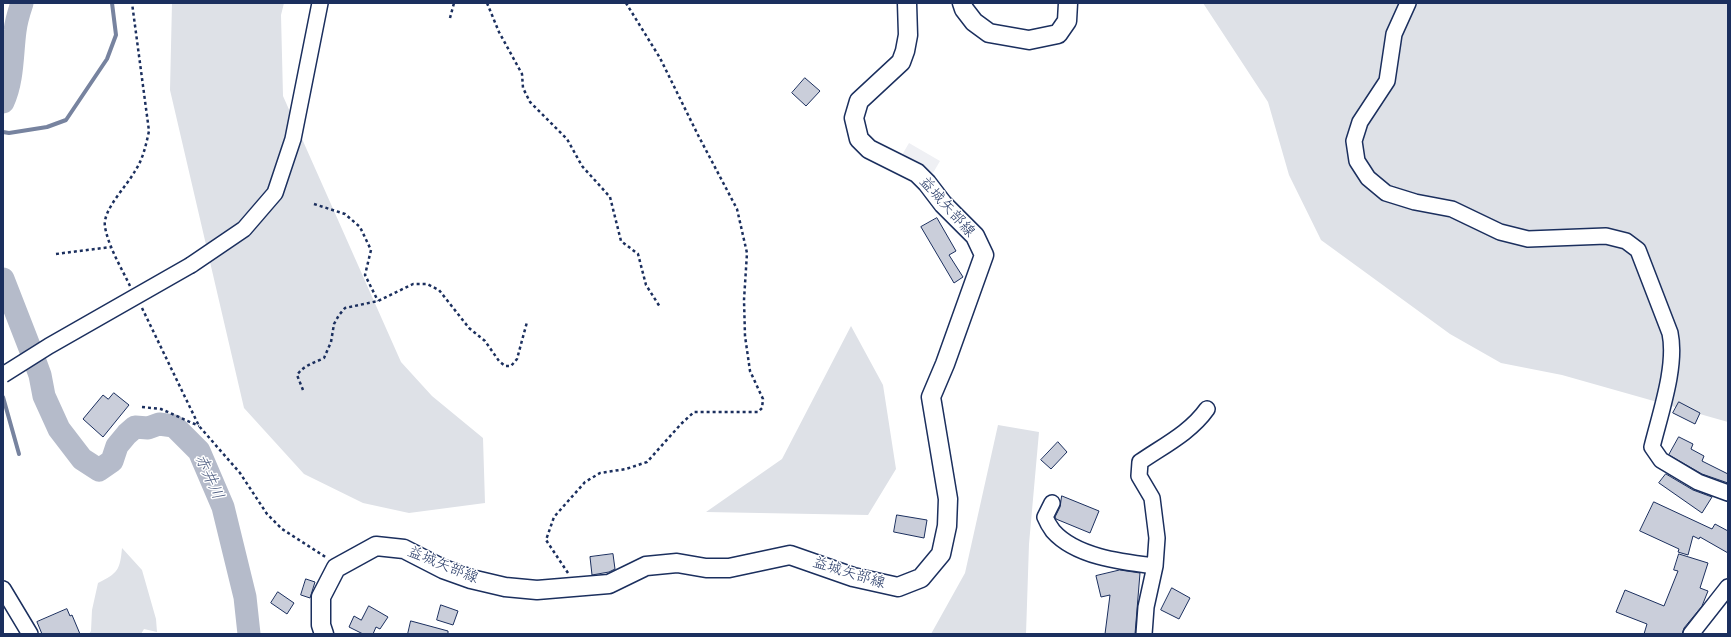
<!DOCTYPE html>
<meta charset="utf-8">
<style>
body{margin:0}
#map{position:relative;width:1731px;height:637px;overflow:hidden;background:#fff;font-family:"Patrick Hand",sans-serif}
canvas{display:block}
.frame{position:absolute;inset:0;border:4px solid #1b2f5e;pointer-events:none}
</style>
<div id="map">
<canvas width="1731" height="637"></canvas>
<div class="frame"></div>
</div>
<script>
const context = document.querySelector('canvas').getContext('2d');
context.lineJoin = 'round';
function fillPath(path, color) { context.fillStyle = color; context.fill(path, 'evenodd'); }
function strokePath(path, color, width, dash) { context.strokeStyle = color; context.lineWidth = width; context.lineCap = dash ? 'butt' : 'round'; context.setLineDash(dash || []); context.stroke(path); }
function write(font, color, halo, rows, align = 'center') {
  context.font = font + ' "Patrick Hand","Klee One",sans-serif'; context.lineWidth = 3; context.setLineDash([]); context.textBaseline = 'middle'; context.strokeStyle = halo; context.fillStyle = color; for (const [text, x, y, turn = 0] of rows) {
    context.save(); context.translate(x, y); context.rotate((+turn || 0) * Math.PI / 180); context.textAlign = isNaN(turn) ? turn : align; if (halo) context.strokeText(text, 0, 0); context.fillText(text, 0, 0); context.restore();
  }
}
fillPath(new Path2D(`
 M909,143l31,18 -7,12 -31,-18z`), '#eff0f4');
fillPath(new Path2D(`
 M172,3h112l-3,12 2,81 118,266 31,34 51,42 2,65 -76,10 -46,-10 -59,-29 -60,-66 -74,-318z
 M1203,3h525v419l-166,-47 -61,-12 -51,-29 -129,-94 -32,-65 -21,-73z
 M851,326l32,59 13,84 -28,46 -162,-3 76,-53z
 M998,425l41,7 -10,112 -3,90h-95l34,-61z
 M122,548l20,22 14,49 1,13 -13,-3 -3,5h-52l2,-3 1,-21 6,-27c20,-10 22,-13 24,-35z`), '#dee1e7');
strokePath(new Path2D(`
 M3,132l6,1 38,-6 19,-7 41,-61 9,-24 -4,-32
 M3,397l16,57`), '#77839f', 4);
strokePath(new Path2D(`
 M3,102c10,-21 9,-49 12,-71 1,-10 4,-19 7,-28
 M3,279l30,77 7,19 4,21 15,33 23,30 17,11 13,-9 5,-15 10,-12 8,-7 13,1 11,-4 15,2 25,25 24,56 22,90 4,37`), '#b5bbca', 23);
const building = new Path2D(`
 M805,78l15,13 -14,15 -14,-13z
 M937,218l19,33 -7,4 14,22 -9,6 -33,-56z
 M114,393l15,12 -26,32 -20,-18 20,-24 5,4z
 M1679,402l21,11 -5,11 -22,-11z
 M1679,437l14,7 -2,5 13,7 -2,5 26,13v9l-26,-9 -33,-19z
 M1058,442l9,10 -16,17 -10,-9z
 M1666,474l27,16 19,7 -10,16 -43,-30z
 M1062,496l37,15 -9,22 -34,-14 -1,-2 5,-10z
 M1654,502l58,27 3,-5 13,7v22l-28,-16 -1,2 -6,-3 -5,19 -10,-3 1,-3 -39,-18z
 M897,515l30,5 -3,18 -30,-6z
 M613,554l2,15 -6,3 -17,3 -2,-18z
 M1679,554l29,9 -8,25 8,3 -6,15 -18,22 -2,6h-38l3,-10 -31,-12 9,-22 39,16 14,-35 -4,-1z
 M1120,570l20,3 -5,61h-30l5,-39 -9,2 -5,-21z
 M306,579l9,3 -5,16 -9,-3z
 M1172,588l18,10 -11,21 -18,-9z
 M278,592l16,11 -7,11 -16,-11z
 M441,605l17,6 -5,14 -16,-5z
 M369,606l19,11 -8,12 -4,-2 -3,7h-10l-14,-7 5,-11 7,4z
 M67,609l3,7 2,-1 8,19h-38l-5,-12z
 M411,621l37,10v3h-40z`);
fillPath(building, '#caceda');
strokePath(building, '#1b2f5e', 1);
const minor = new Path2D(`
 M1408,3l-14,31 -7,47 -27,41 -6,19 3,20 11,17 18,15 29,9 37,7 48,23 28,7 78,-3 20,5 12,9 32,83c7,33 -10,81 -18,114l9,13 37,22 30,11
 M191,265l53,-36 31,-36 18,-54 27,-136
 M1052,503l-7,14c2,5 5,10 8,14 23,26 69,31 102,35
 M3,589l27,45
 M1144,634l2,-27 9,-41 2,-28 -5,-40 -13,-22 1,-14c23,-16 50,-29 67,-53
 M1691,634l37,-47`);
const major = new Path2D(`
 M962,3l2,6 10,13 15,11 40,7 29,-6 9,-13 1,-18
 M324,634l-3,-9v-28l15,-29 40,-22 28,3 39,20 28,10 34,8 32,3 72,-6 37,-18 31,-3 29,5h23l61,-13 63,22 45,10 23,-9 20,-24 6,-28 1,-27 -17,-102 14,-33 39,-109 -9,-19 -32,-32 -16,-21 -10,-10 -48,-24 -10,-10 -5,-21 5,-17 42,-39 4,-11 3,-16 -1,-32`);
strokePath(minor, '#1b2f5e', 18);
strokePath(major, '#1b2f5e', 21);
strokePath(new Path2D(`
 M487,3l12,29 23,42 1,14 7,14 37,37 15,27 28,31 11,44 17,13 8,31 14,22
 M450,18l4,-15
 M314,204l31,10 15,13 11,23 -6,25 13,26
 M56,254l55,-7
 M130,286c-9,-19 -21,-38 -25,-59 -3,-17 22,-41 30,-56 8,-12 11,-26 14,-40l-17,-128
 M142,308l57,118 41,47 27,41 15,15 45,29
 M303,390l-6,-15c7,-10 17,-12 27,-17l7,-16 3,-18 5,-9 6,-7 33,-7 35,-17h14l12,6 30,38 16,13 14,20 6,5h6l6,-7 10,-37
 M142,407l19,2 38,17
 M568,573l-22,-33 8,-23 31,-35 15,-9 26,-4 21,-7 34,-38 13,-12h64l4,-4 1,-9 -13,-28 -5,-35 -1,-36 3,-47 -10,-44 -39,-74 -38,-77 -34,-55`), '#1b2f5e', 2.5, [3, 3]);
strokePath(minor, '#fff', 15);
strokePath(major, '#fff', 18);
const minorBridge = new Path2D(`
 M3,375l46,-29 142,-81`);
strokePath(minorBridge, '#1b2f5e', 18, []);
strokePath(minorBridge, '#fff', 15);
write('15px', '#1b2f5e', '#fff', [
 ["益城矢部線",947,207,48],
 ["益城矢部線",443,565,22],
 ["益城矢部線",849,573,17]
]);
write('italic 16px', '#49597e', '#fff', [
 ["赤井川",209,477,66]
]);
</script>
